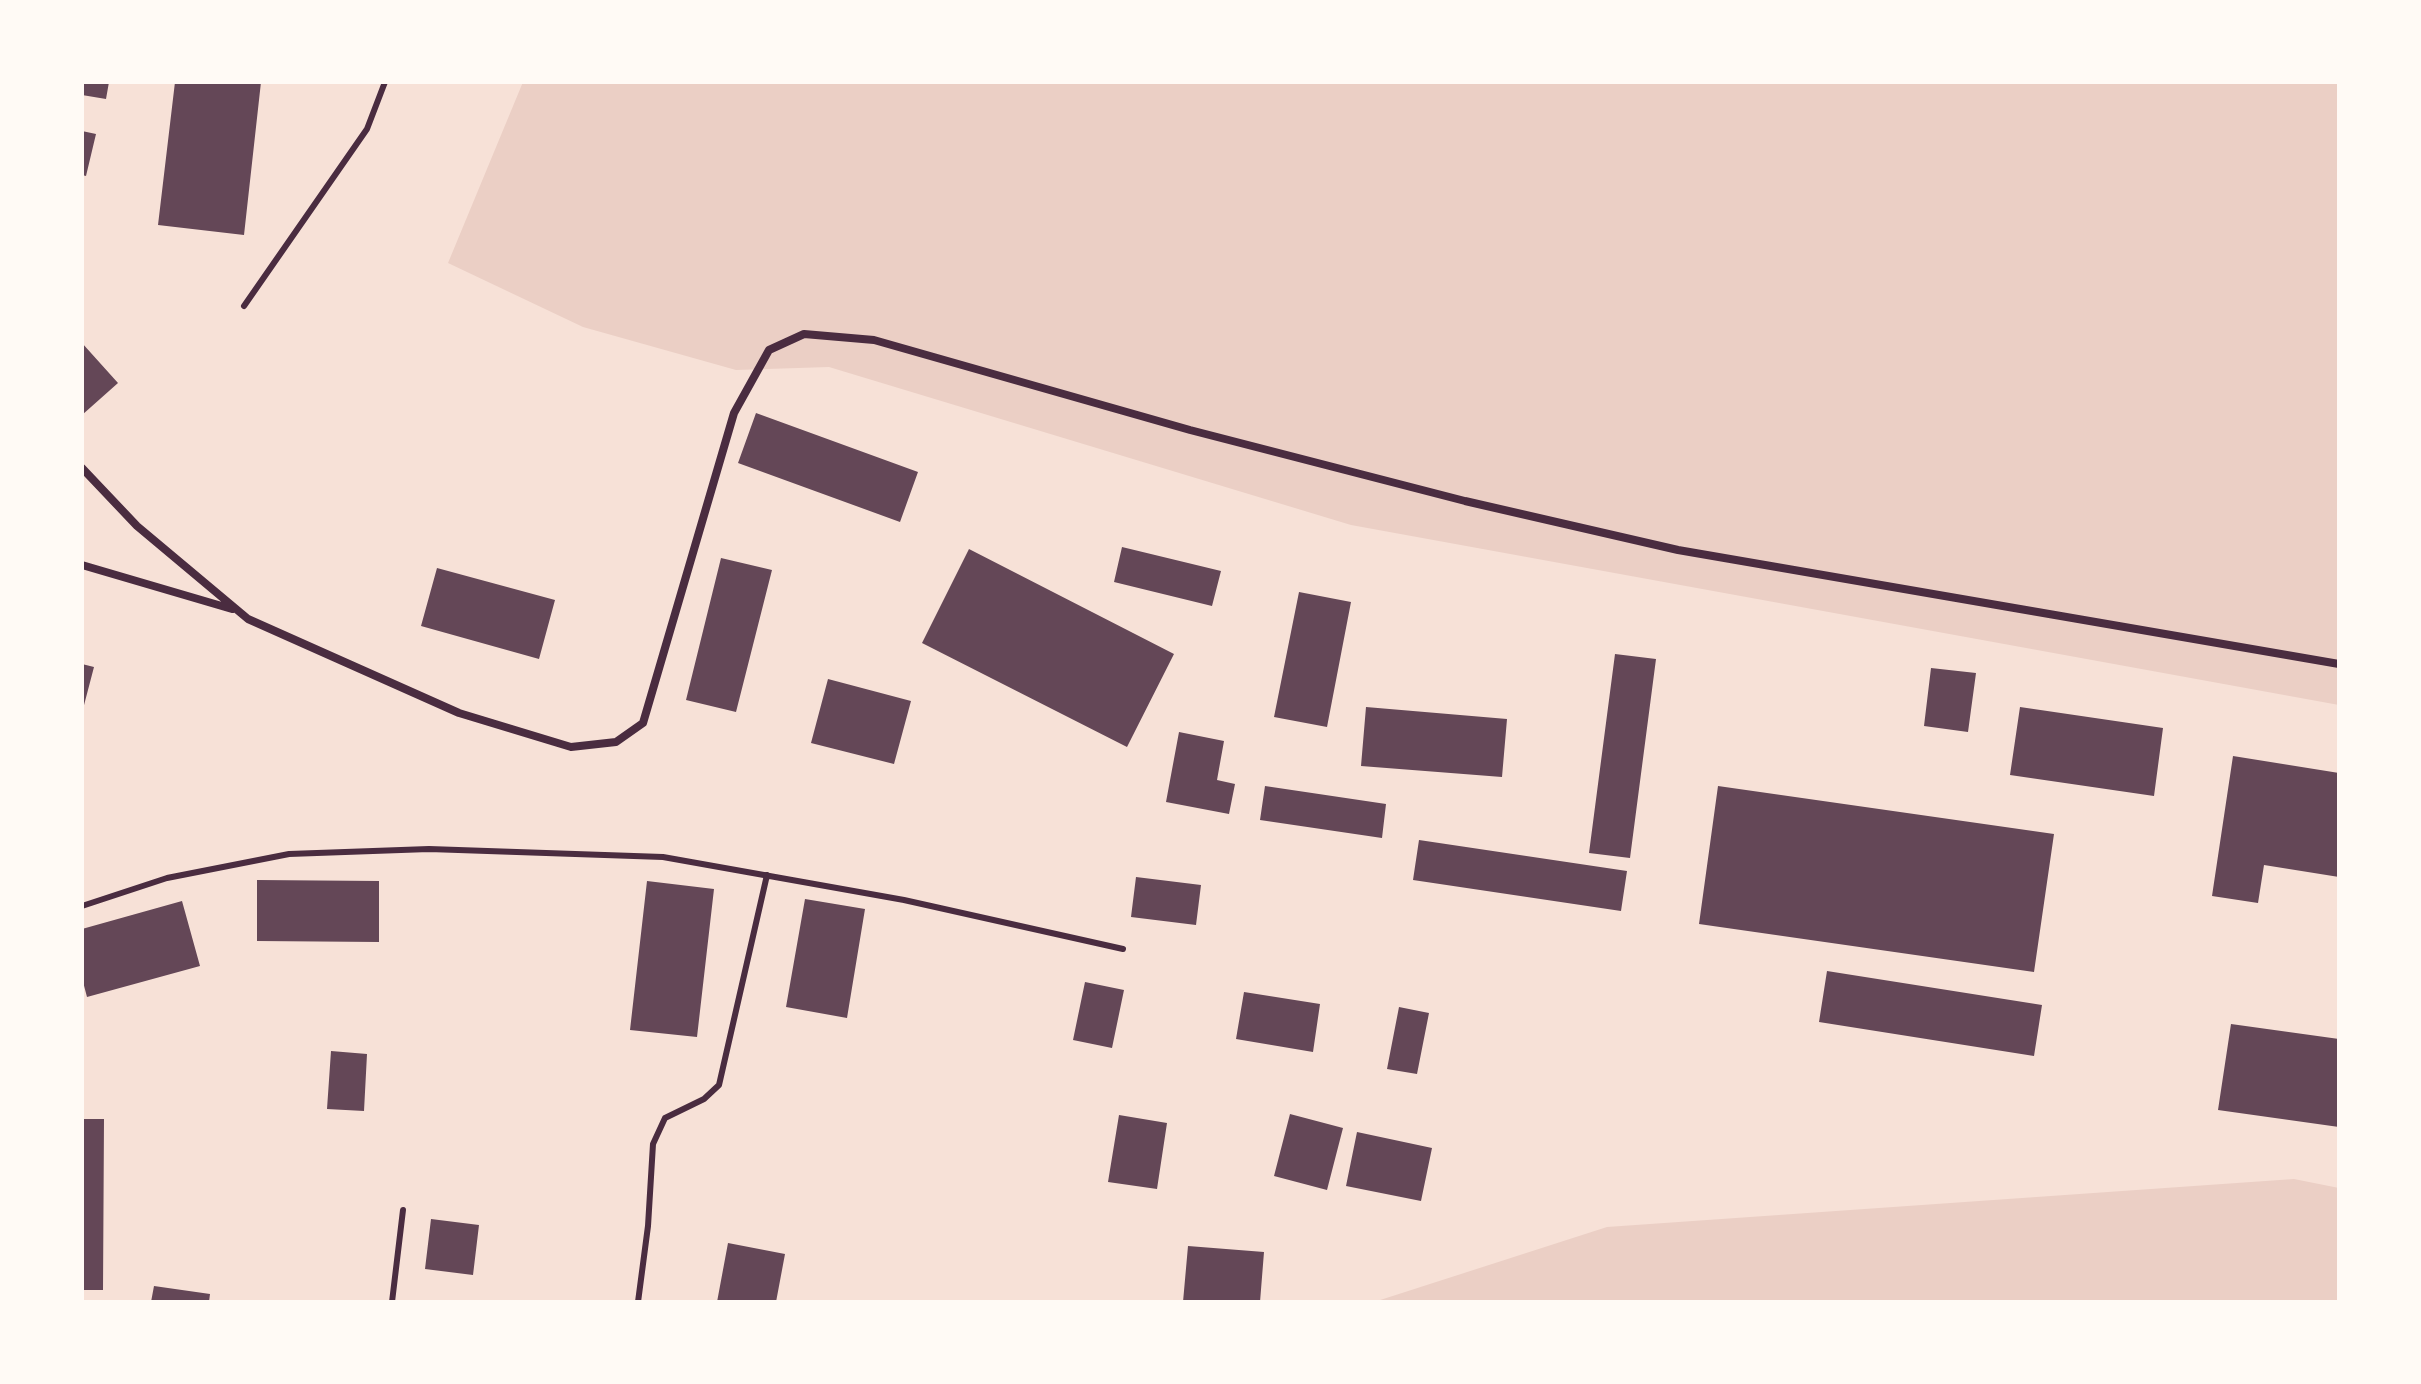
<!DOCTYPE html>
<style>
body{margin:0}
#map{position:relative;width:2421px;height:1384px;overflow:hidden;background:#f7e1d7;font-family:Arial,sans-serif}
canvas{display:block}
.frame{position:absolute;inset:0;border:84px solid #fffaf5;pointer-events:none}
</style>
<div id="map">
<canvas width="2421" height="1384"></canvas>
<div class="frame"></div>
</div>
<script>
const context = document.querySelector('canvas').getContext('2d');
context.lineJoin = 'round';
function fillPath(path, color) { context.fillStyle = color; context.fill(path, 'evenodd'); }
function strokePath(path, color, width, dash) { context.strokeStyle = color; context.lineWidth = width; context.lineCap = dash ? 'butt' : 'round'; context.setLineDash(dash || []); context.stroke(path); }
fillPath(new Path2D(`
 M523,82h1816v623l-988,-180 -522,-158 -93,3 -153,-43 -135,-64z
 M2294,1179l45,9v114h-965l233,-75z`), '#ebcfc5');
fillPath(new Path2D(`
 M82,82h27l-3,17 -24,-4z
 M175,82h86l-17,153 -86,-10z
 M82,131l14,3 -10,42 -4,-1z
 M82,343l36,40 -36,32z
 M756,413l162,59 -18,50 -162,-59z
 M1122,547l99,24 -9,35 -98,-24z
 M969,549l205,105 -47,93 -205,-104z
 M721,558l51,12 -36,142 -50,-12z
 M437,568l118,32 -16,59 -118,-33z
 M1299,592l52,10 -24,125 -53,-10z
 M1615,654l41,5 -26,199 -41,-5z
 M82,664l12,3 -11,42h-1z
 M1931,668l45,5 -8,59 -44,-6z
 M828,679l83,22 -17,63 -83,-21z
 M1366,707l141,12 -5,58 -141,-11z
 M2020,707l143,21 -9,68 -144,-21z
 M1179,732l45,9 -7,39 18,4 -6,30 -63,-12z
 M2233,756l106,17v104l-75,-12 -6,38 -46,-7z
 M1265,786l121,18 -4,34 -122,-18z
 M1718,786l336,48 -20,138 -335,-48z
 M1419,840l208,31 -6,40 -208,-31z
 M1136,877l65,8 -5,40 -65,-8z
 M257,880l122,1v61l-122,-1z
 M647,881l67,8 -17,148 -67,-7z
 M805,899l60,10 -18,109 -61,-11z
 M182,901l18,65 -113,31 -5,-19v-49z
 M1827,971l215,34 -8,51 -215,-34z
 M1085,982l39,8 -12,58 -39,-8z
 M1244,992l76,12 -7,48 -77,-13z
 M1399,1007l30,6 -12,61 -30,-5z
 M2231,1024l108,15v88l-121,-17z
 M331,1051l36,3 -3,57 -37,-2z
 M1290,1114l53,14 -16,62 -53,-14z
 M1119,1115l48,8 -10,66 -49,-7z
 M82,1119h22l-1,171h-21z
 M1357,1132l75,16 -11,53 -75,-15z
 M431,1219l48,6 -6,50 -48,-6z
 M728,1243l57,11 -9,48h-59z
 M1188,1246l76,6 -4,50h-77z
 M154,1286l56,8 -1,8h-58z`), '#644757');
strokePath(new Path2D(`
 M244,306l123,-177 18,-47
 M82,906l85,-28 122,-24 140,-5 234,8 241,43 219,49
 M392,1302l11,-92
 M638,1302l10,-76 5,-82 12,-26 39,-19 15,-14 48,-210`), '#4a2c40', 6);
strokePath(new Path2D(`
 M82,468l55,58 111,93 211,94 112,34 45,-5 27,-19 91,-310 35,-63 35,-16 70,6 316,90 275,71 213,49 661,114
 M82,565l150,44`), '#4a2c40', 8);
</script>
